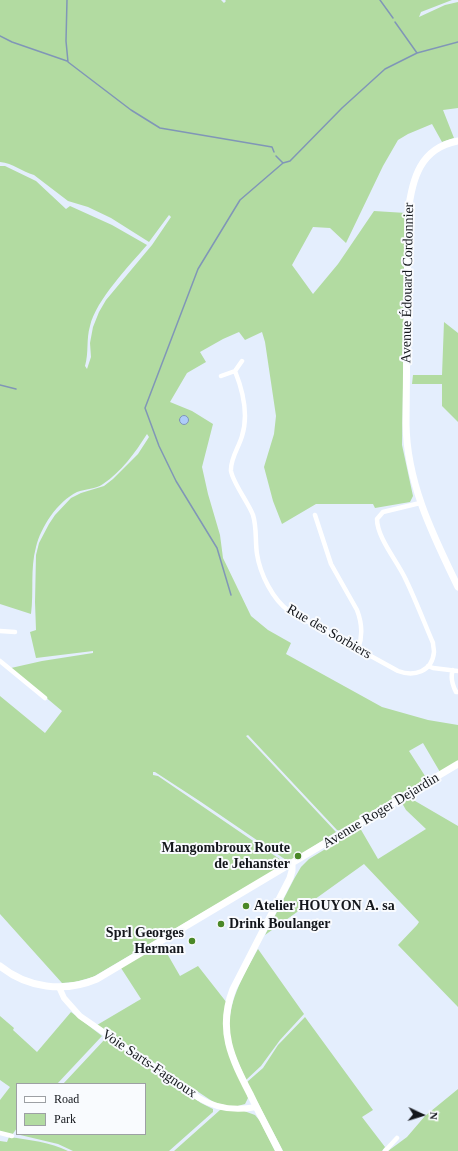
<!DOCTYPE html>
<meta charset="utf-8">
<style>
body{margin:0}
#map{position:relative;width:458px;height:1151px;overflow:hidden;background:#e4eefd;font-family:Georgia,serif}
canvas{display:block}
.legend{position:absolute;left:16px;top:1083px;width:130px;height:52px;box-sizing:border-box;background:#f9fbfe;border:1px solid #9da0a4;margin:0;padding:5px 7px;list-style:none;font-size:12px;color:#14171c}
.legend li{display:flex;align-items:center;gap:8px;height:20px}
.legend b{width:20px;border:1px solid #9da0a4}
.north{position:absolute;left:402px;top:1095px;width:40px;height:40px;-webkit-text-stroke:3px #f9fbfe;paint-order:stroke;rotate:94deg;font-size:11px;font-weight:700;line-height:16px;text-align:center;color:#14171c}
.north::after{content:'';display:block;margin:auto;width:14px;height:18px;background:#14171c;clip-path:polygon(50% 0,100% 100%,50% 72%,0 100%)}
</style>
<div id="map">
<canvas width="458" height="1151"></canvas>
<ul class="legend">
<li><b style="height:5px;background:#fff"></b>Road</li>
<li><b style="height:11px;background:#b2dba1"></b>Park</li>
</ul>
<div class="north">N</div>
</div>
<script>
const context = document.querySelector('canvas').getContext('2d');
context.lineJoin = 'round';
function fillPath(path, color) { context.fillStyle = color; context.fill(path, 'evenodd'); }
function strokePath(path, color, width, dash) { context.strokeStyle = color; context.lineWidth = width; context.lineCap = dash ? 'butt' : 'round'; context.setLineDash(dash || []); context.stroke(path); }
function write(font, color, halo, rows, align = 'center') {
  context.font = font + ' Georgia,serif'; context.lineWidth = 4; context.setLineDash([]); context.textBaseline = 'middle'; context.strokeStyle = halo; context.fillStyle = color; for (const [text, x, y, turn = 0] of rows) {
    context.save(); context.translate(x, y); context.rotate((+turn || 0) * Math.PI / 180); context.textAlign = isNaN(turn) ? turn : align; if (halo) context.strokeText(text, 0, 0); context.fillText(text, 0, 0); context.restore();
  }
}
fillPath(new Path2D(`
 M0,0h221l3,3 2,-2 -1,-1h227l-31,12 -2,5 26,-12 13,-3v106l-15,2 11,28 -12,4 -10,-18 -24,10 -10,6 -15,26 -37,77 -16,-15 -17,-1 -21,38 21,29 25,-30 36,-53 32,2 -4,232 11,51 -3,6 -35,6 -2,-4h-57l-34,20 -9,-23 -9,-34 10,-33 2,-18 -11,-74 -3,-10 -17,8 -6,-8 -16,7 -23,13 6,10 -19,11 -17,29 22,9 21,13 -11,43 6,27 12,41 3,23 28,58 17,14 23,13 -5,11 96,53 46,13 30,5v36l-18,11 -17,-29 -14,8 18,28 -87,52 -3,-1 -89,-95 -2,1 90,96 -47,30 -88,-60 -46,-30h-2v3l5,1 126,86 1,2 -192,113 -18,5 -13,1 -62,-69v-218l45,37 17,-22 -51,-43 31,-7 51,-8v-2l-57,7 -6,-26 6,-2 -1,-28 1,-47 3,-12 10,-19 6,-9 16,-17 10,-5 23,-7 9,-7 25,-25 11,-17 -2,-3c-12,19 -26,38 -44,50 -7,5 -18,5 -26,8 -20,10 -36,35 -41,55 -6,22 -2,45 -5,67l-31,-10v-438h5l31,15 30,28 4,-3 42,19 35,20c-18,21 -51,55 -57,81 -4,13 -1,27 -5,40l2,3 4,-12 -1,-14 3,-16 6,-15 7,-12 46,-55 19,-28 -2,-2 -20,27 -38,-24 -23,-11 -20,-6 -34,-26c-12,-3 -21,-12 -34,-13z
 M444,322l14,11v89l-16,-16v-22h-30l1,-9h29z
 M410,798l48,28v181l-60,-62 19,-20 2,-3 -55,-58 -99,71 29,-56 7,-12 8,-8 51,-31 18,31 48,-30 -20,-19 -4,-7z
 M161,943l19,33 18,-10 29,37 -3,20 24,75 -3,6 -11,3 -19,-4 -118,-78 44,-26 -20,-31z
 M258,949l46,65 -24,26 -19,26 -15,14c-6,-14 -14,-29 -16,-44 -4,-32 13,-60 28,-87z
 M71,1012l31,24 -45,48h-40v44l-5,7 -12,-3v-32l10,-13 -10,-7v-64l14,12 -1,2 24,22z
 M305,1017l68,93 -11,7 23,30 -3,4h-99l-36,-69 16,-14 15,-23z
 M106,1038l95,65 12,6v3l-44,39h-96l-15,-7 -42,-10 1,-1v1h128v-50h-82z
 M458,1089v62h-70l19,-14 18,-21z
 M220,1110l24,1 11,4 5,6 15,30h-101z
 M9,1137c21,3 41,5 59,14h-68v-10l7,1z`), '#b2dba1');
const water = new Path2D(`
 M179.5 420a4.5 4.5 0 1 1 9 0a4.5 4.5 0 1 1-9 0Z`);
fillPath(water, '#aeccf9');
strokePath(water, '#8096b7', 1);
strokePath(new Path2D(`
 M67,0l-1,41 2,21 63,48 29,18 112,19 2,5
 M380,0l13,18
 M395,22l22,31
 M0,36l12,6 55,19
 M276,156l7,7
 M0,385l16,4
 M231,595l-14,-47 -41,-67 -17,-35 -14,-38 53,-139 42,-69 43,-37 7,-2 52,-53 43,-39 32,-16 41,-11`), '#8096b7', 1.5);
strokePath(new Path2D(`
 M235,371c8,20 14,43 7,65 -3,11 -12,23 -11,35 2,12 17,31 22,44 4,13 2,26 4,39 3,20 16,46 32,57l109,60c16,6 34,1 36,-19 0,-3 -1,-6 -1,-9 -9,-21 -17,-42 -27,-63 -8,-18 -29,-42 -29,-61l6,-7 37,-9
 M221,376l14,-5 7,-10
 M315,515l16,49 26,46c5,13 6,26 1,39
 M0,631l15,1
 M0,661l45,37
 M428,666l5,2 25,3
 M453,670c-3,7 0,16 3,22h2
 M0,1133l12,3
 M385,1151l12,-13`), '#fff', 4.5);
strokePath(new Path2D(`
 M59,987l5,11 16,18 119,82c18,11 37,13 57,9`), '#fff', 6);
strokePath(new Path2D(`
 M458,141c-38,7 -46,38 -50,72l-2,211c1,60 27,111 52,163
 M0,966c27,22 64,27 97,13l361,-215
 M279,1151c-9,-18 -19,-36 -28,-55 -19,-37 -34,-65 -18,-107l57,-111 2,-7v-7`), '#fff', 7);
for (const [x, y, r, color] of [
 [298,856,4,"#4a8827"],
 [246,906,4,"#4a8827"],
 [221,924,4,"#4a8827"],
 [192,941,4,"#4a8827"]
]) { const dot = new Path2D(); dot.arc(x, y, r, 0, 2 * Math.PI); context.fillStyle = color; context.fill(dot); strokePath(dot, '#f9fbfe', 1.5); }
write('14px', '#14171c', '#f9fbfe', [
 ["Avenue Édouard Cordonnier",408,283,-89],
 ["Rue des Sorbiers",329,632,30],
 ["Avenue Roger Dejardin",381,811,-31],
 ["Voie Sarts-Fagnoux",149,1064,34]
]);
write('bold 14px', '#14171c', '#f9fbfe', [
 ["Mangombroux Route",290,848],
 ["de Jehanster",290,864],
 ["Atelier HOUYON A. sa",254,906,"left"],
 ["Drink Boulanger",229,924,"left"],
 ["Sprl Georges",184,933],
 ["Herman",184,949]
], 'right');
</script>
